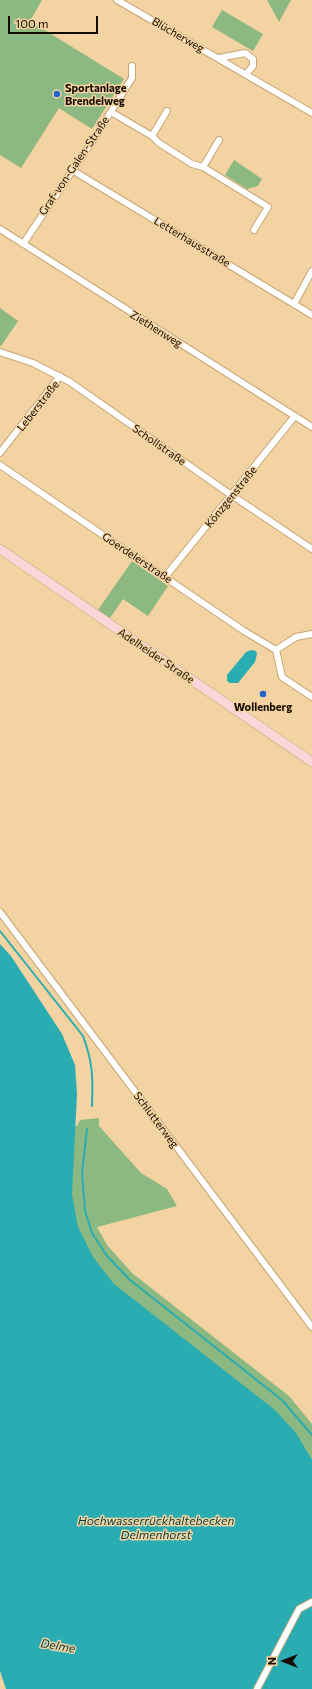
<!DOCTYPE html>
<meta charset="utf-8">
<style>
body{margin:0}
#map{position:relative;width:312px;height:1689px;overflow:hidden;background:#f3d3a1;font-family:Commissioner,sans-serif}
canvas{display:block}
.north{position:absolute;left:264px;top:1641px;width:40px;height:40px;-webkit-text-stroke:3px #f3d3a1;paint-order:stroke;rotate:270deg;font-size:11px;font-weight:700;line-height:16px;text-align:center;color:#160b00}
.north::after{content:'';display:block;margin:auto;width:14px;height:18px;background:#160b00;clip-path:polygon(50% 0,100% 100%,50% 72%,0 100%)}
.scale{position:absolute;left:8px;top:16px;width:90px;height:18px;box-sizing:border-box;border:2px solid #160b00;border-top:0;padding-left:5px;font-size:12px;line-height:14px;white-space:nowrap;color:#160b00;-webkit-text-stroke:3px #f3d3a1;paint-order:stroke}
</style>
<div id="map">
<canvas width="312" height="1689"></canvas>
<div class="north">N</div>
<div class="scale">100 m</div>
</div>
<script>
const context = document.querySelector('canvas').getContext('2d');
context.lineJoin = 'round';
function fillPath(path, color) { context.fillStyle = color; context.fill(path, 'evenodd'); }
function strokePath(path, color, width, dash) { context.strokeStyle = color; context.lineWidth = width; context.lineCap = dash ? 'butt' : 'round'; context.setLineDash(dash || []); context.stroke(path); }
function write(font, color, halo, rows, align = 'center') {
  context.font = font + ' Commissioner,sans-serif'; context.lineWidth = 3; context.setLineDash([]); context.textBaseline = 'middle'; context.strokeStyle = halo; context.fillStyle = color; for (const [text, x, y, turn = 0] of rows) {
    context.save(); context.translate(x, y); context.rotate((+turn || 0) * Math.PI / 180); context.textAlign = isNaN(turn) ? turn : align; if (halo) context.strokeText(text, 0, 0); context.fillText(text, 0, 0); context.restore();
  }
}
fillPath(new Path2D(`
 M0,0h42l-12,21 94,58 -32,50 -33,-21 -38,60 -21,-13z
 M267,0h24l-12,22z
 M222,10l41,24 -10,17 -41,-24z
 M234,160l28,19 -4,7 -11,3 -22,-14z
 M0,308l18,13 -17,25h-1z
 M132,561l36,25 -20,30 -25,-17 -13,19 -12,-8z
 M99,1118v8l42,47 26,16 10,17 -80,21 10,18 25,28 157,123 23,28v160l-312,-432 68,-26h9l3,-6z`), '#8cb881');
fillPath(new Path2D(`
 M251,650l5,1 1,3 -2,8 -17,21h-8l-3,-2v-6l19,-23z
 M0,944l11,12 51,78 13,31 2,29 -5,101 6,32 15,30 21,27 161,126 21,23 16,27v229h-306l-6,-18z`), '#29adb2');
strokePath(new Path2D(`
 M0,931l83,105c10,27 10,41 9,70
 M87,1129l-5,44 3,38 7,22 15,23 23,24 152,120 30,35`), '#29adb2', 2);
const minor = new Path2D(`
 M117,0l195,113
 M219,58l26,-5 8,6v7l-7,8
 M111,112l41,24 7,7 33,21 11,3 65,40 -14,23
 M152,136l15,-25
 M203,167l16,-27
 M72,170l240,145
 M0,229l312,198
 M23,244l72,-107 37,-59v-12
 M294,304l18,-33
 M0,352l33,11 37,19 154,108 88,59
 M0,453l60,-77
 M0,465l244,166 32,19
 M165,577l130,-161
 M312,634l-16,3 -20,13 6,27 30,20
 M0,912l312,415
 M257,1689l42,-80 13,-7`);
const secondary = new Path2D(`
 M0,549l312,213`);
strokePath(minor, '#c5a675', 8);
strokePath(secondary, '#c5a675', 10);
strokePath(minor, '#fff', 6);
strokePath(secondary, '#fbd6d8', 9);
for (const [x, y, r, color] of [
 [57,94,4,"#1d64d0"],
 [263,694,4,"#1d64d0"]
]) { const dot = new Path2D(); dot.arc(x, y, r, 0, 2 * Math.PI); context.fillStyle = color; context.fill(dot); strokePath(dot, '#f3d3a1', 1.5); }
write('11px', '#160b00', '#f3d3a1', [
 ["Blücherweg",178,35,30],
 ["Graf-von-Galen-Straße",74,166,-56],
 ["Letterhausstraße",192,242,31],
 ["Ziethenweg",156,329,32],
 ["Leberstraße",38,406,-52],
 ["Schollstraße",159,445,35],
 ["Könzgenstraße",231,497,-51],
 ["Goerdelerstraße",137,558,34],
 ["Adelheider Straße",156,656,34],
 ["Schlutterweg",156,1120,53]
]);
write('bold 11px', '#160b00', '#f3d3a1', [
 ["Sportanlage",65,88],
 ["Brendelweg",65,101],
 ["Wollenberg",263,707,"center"]
], 'left');
write('italic 12px', '#003c3f', '#f3d3a1', [
 ["Hochwasserrückhaltebecken",156,1521],
 ["Delmenhorst",156,1535],
 ["Delme",58,1646,10]
]);
</script>
